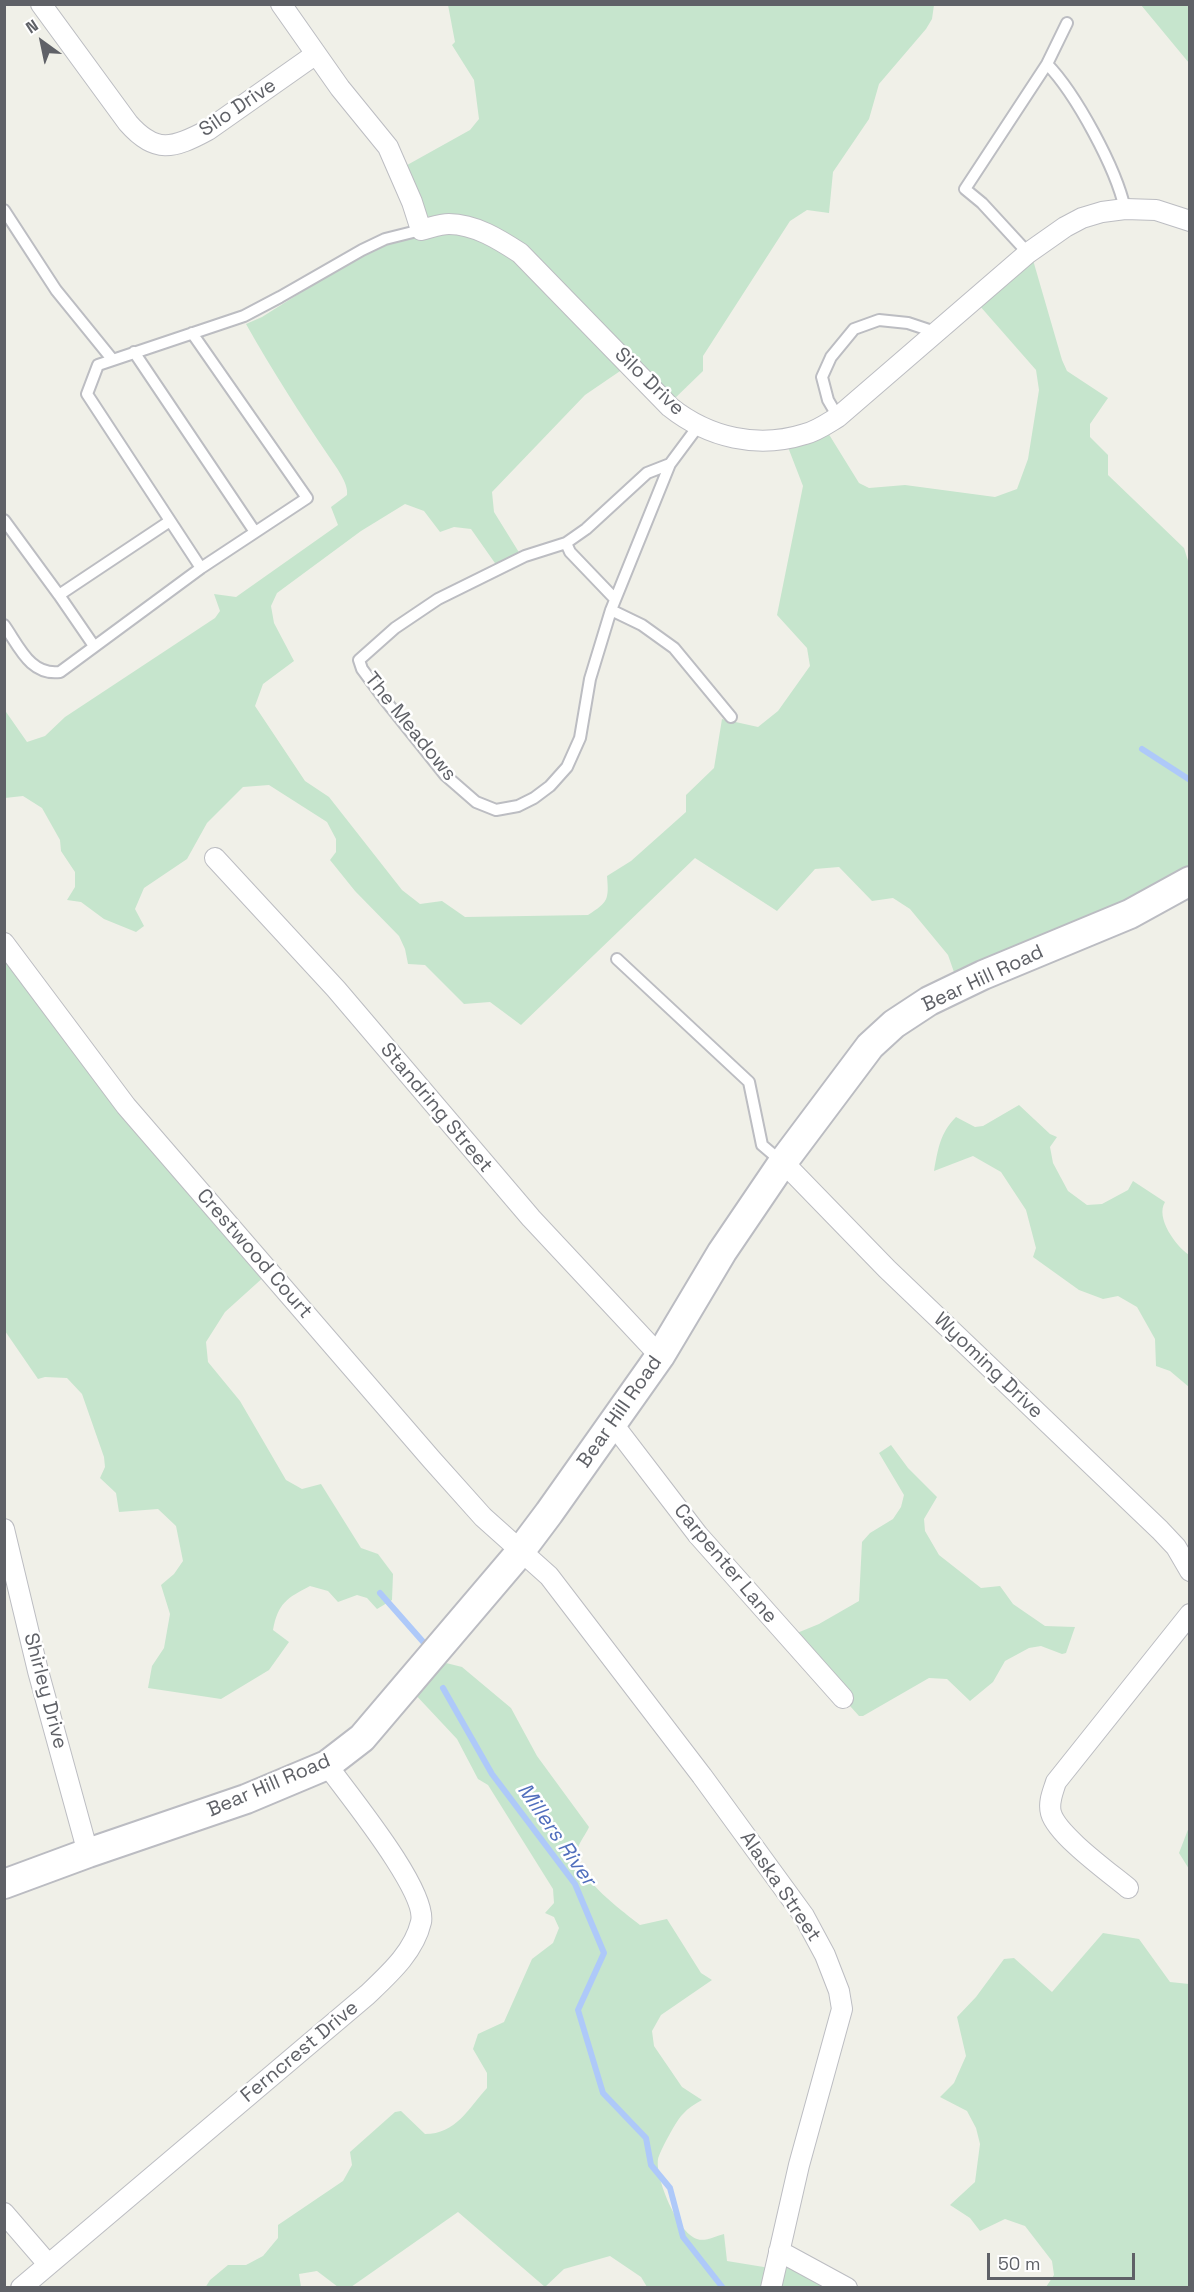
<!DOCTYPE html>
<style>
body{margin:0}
#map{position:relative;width:1194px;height:2292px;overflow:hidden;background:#f0f0e8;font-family:"Space Grotesk",sans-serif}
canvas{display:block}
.frame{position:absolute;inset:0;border:6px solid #5f6167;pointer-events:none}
.north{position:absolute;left:12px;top:12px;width:60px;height:60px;-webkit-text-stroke:4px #fff;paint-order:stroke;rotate:327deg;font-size:16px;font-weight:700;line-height:24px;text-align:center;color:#5f6167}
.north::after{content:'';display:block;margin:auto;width:21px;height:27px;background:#5f6167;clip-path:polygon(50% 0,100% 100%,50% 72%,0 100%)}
.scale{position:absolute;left:987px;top:2253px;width:148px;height:27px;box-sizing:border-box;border:3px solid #5f6167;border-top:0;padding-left:8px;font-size:18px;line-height:21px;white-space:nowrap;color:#5f6167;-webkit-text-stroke:4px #fff;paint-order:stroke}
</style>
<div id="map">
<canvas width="1194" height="2292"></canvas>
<div class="frame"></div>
<div class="north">N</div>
<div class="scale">50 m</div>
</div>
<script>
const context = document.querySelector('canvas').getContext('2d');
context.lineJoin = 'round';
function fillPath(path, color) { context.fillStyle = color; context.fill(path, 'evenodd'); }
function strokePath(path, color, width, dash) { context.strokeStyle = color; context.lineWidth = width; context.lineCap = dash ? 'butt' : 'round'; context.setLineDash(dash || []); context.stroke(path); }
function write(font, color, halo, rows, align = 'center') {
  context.font = font + ' "Space Grotesk",sans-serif'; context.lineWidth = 5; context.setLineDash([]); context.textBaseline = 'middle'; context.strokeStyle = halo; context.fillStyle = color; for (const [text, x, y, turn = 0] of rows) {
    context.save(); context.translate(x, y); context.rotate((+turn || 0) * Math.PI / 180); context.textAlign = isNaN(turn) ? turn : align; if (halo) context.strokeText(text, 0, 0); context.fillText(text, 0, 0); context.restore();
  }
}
fillPath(new Path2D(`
 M448,5h486l-2,14 -6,10 -47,55 -10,35 -36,53 -4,41 -22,-3 -17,11 -87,135v15l-33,32 -44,-36 -41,28 -93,97 2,20 26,42 -23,12 -26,-37 -17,-2 -14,5 -16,-21 -19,-7 -44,27 -84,62 -6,13 3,17 20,38 -31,23 -8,22 50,75 24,16 73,93 18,14 22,-3 23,16 123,-2c20,-13 21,-15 19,-39l24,-15 55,-49v-17l28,-27 8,-49 36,8 20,-16 32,-45 -3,-18 -30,-33 26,-129 -17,-44 39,-14 34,55 10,5 36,-3 90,12 22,-8 11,-30 11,-69 -3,-20 -57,-65 54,-45 29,100 5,11 41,27 -18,26v13l18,18v20l76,73 5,16v326l-228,102 -13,-37 -38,-46 -17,-11 -21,3 -33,-34 -24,2 -38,42 -82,-53 -174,167 -31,-23 -26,2 -39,-39 -17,-1 -3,-15 -6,-13 -44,-45 -25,-31 6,-8v-13l-9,-17 -58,-37 -26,2 -36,36 -20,36 -43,29 -9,21 9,17 -8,6 -32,-13 -23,-17 -14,-2 8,-13v-15l-14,-21 -1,-11 -18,-32 -19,-12 -18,2 -1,-89 23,33 18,-6 20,-19 150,-99 5,-7 -6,-17 22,3 102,-72 -7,-18 16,-12c2,-11 -11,-28 -17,-37 -30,-44 -58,-88 -84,-134l16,-7 111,-70 62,-19 -35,-59 70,-39 9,-11 -5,-39 -22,-35 3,-3z
 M1141,5h48v58z
 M4,950l262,325 -41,37 -19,30 2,20 32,39 46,79 16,9 19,-5 40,64 17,6 15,20 -1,26 -15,9 -10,-11 -10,-3 -19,7 -10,-11 -18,-5c-23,12 -32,17 -37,44l16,12 -20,28 -48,29 -73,-11 4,-22 12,-18 6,-34 -9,-29 13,-11 9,-13 -7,-35 -18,-17 -39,3 -3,-19 -16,-15 5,-11 -1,-10 -22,-63 -15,-16 -22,-1 -7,2 -33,-48z
 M1019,1105l31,29 7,3 -7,10 3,16 15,28 19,14 15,-1 26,-14 5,-9 32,21c-10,16 11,44 24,53v132l-19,-16 -14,-5 -1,-27 -18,-32 -19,-11 -15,3 -24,-9 -46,-33 3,-9 -10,-38 -25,-38 -28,-16 -39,15c4,-22 6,-38 22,-54l19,10 8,-1z
 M891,1445l17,23 29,29 -13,22 1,12 14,24 42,33 19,-2 13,18 32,22 30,1 -9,26 -4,1 -21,-8 -12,2 -24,13 -12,21 -23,19 -23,-22 -18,-1 -66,38h-4l-60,-67 -2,-16 22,-9 40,-23 3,-59 8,-9 23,-14 8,-12 3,-12 -25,-42z
 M438,1661l24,6 49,41 26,48 52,71c-3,7 -9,14 -11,21 -8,26 45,63 62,77l27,-6 34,54 11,7 -51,35 -9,16 2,15 28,41 20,13c-7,4 -14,8 -19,14 -6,5 -23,37 -25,45 -3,19 20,74 39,80 8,3 19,-3 27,-5l3,27 49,8 6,-10 56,28h-191l-6,-10 -31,-21 -46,13 -19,18 -87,-75 -107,75h-13l-21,-16 -18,3 2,13 -96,1 5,-8 18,-15h18l17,-9 15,-18v-13l65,-44 9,-16 -2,-13 45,-40 6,-1 24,23c31,0 43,-25 62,-46v-15l-14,-24 5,-15 26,-12 28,-63 21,-16 6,-15 -5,-11 -9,-4 9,-10 -1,-14 -65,-104 -10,-6 -21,-40 -45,-48z
 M1189,1827v42l-10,-16z
 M1103,1933l36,6 31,43 19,2v303h-143l8,-12 -2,-14 -27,-35 -20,-7 -25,12 -10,-13 -20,-13 25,-23 5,-38 -4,-16 -9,-17 -27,-14 14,-14 12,-27 -9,-39 19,-20 28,-38 10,-1 38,34z`), '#c6e5cd');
strokePath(new Path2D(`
 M1142,749l48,31
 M380,1593l45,51
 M443,1688l49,86 83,110 29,69 -26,57 25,83 43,45 5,27 19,23 13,49 40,51`), '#aec9f9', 6);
const lane = new Path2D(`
 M1047,64l20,-41
 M4,210l52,80 56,69
 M1028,253l-46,-50 -17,-14 82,-125c29,30 69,104 78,145
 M134,352l121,180
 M838,417l-10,-17 -6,-23 9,-20 23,-28 25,-9 29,3 27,9
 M670,464l-23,9 -61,56 -20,14 -41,13 -87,43 -43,29 -36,32 3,9 23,31 60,75 31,27 20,8 22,-4 16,-8 16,-12 17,-19 13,-29 10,-59 21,-69 59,-146 29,-39
 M4,520l55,75 111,-74
 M566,543l4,9 45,47
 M201,568l-114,-174 11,-29 146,-49 36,-19 82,-47 23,-11 36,-9
 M59,595l35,51
 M611,610l31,15 32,23 57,69
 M4,625c15,21 26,51 56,47l141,-104 106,-70 -115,-165
 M617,959l132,123 13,63 20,17`);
const street = new Path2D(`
 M41,4l87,119c27,31 45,26 80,7l108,-76
 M281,4l59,84 48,59 24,55 9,28c9,-2 19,-6 28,-6 26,0 51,16 71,29l150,154c39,31 88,42 135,27 12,-3 23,-11 33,-17l190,-164 37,-26 17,-9 20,-6 23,-3 31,1 34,11
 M215,858l121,131 195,229 129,138
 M4,943l122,163 306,354 51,57 66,59 153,200 102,140 21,39 14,36 3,18 -43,156 -28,123
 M783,1162l104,107 273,261 16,17 14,24
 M613,1424l85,111 145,163
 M4,1529l34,142 50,182
 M1128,1888c-18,-15 -71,-53 -77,-75 -3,-11 2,-21 5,-31l134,-168
 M4,2213l44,51
 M779,2251l68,37
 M21,2288l346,-293c22,-21 47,-43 54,-73 7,-31 -74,-129 -94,-157`);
const secondary = new Path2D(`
 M4,1884l84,-31 158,-54 81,-34 35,-27 154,-181 33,-44 111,-157 62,-104 61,-90 87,-116 24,-22 35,-23 54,-26 147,-61 60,-33`);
strokePath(lane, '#bcbdc2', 14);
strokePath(street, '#bcbdc2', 22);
strokePath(secondary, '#bbbcc2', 32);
strokePath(lane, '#fff', 10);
strokePath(street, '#fff', 20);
strokePath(secondary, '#fff', 28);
write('20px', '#5f6167', '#fff', [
 ["Silo Drive",238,108,-34],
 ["Silo Drive",649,382,44],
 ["The Meadows",410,727,51],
 ["Bear Hill Road",983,979,-25],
 ["Standring Street",436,1108,50],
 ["Crestwood Court",254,1254,49],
 ["Wyoming Drive",988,1366,44],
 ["Bear Hill Road",620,1412,-55],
 ["Carpenter Lane",725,1564,50],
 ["Shirley Drive",45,1691,75],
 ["Bear Hill Road",269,1786,-23],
 ["Alaska Street",780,1887,56],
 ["Ferncrest Drive",300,2052,-40]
]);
write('italic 21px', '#516fbd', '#fff', [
 ["Millers River",556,1835,55]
]);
</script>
